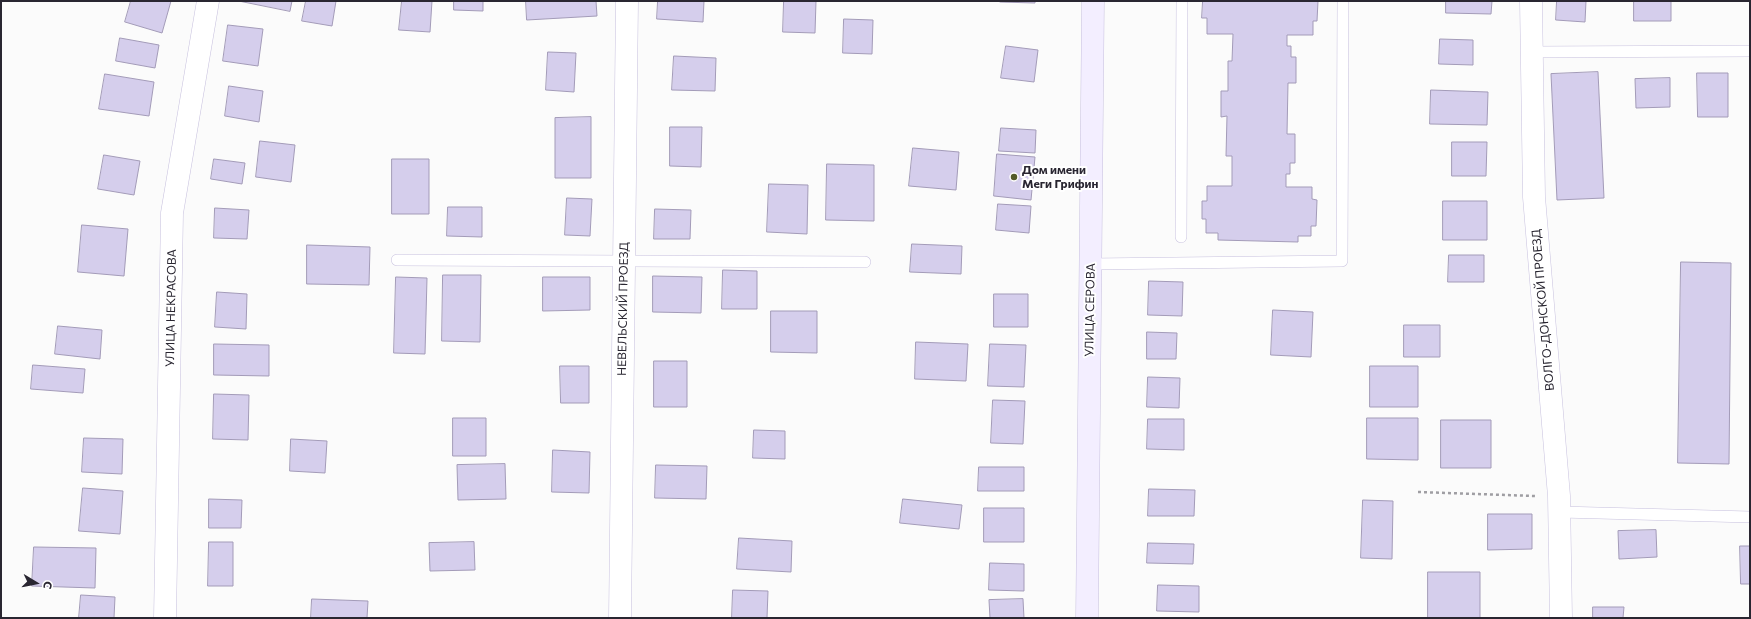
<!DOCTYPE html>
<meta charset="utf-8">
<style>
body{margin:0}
#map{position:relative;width:1751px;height:619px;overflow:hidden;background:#fbfbfb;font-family:Commissioner,sans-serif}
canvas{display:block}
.frame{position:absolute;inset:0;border:2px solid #292631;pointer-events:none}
.north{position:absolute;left:16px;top:563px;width:40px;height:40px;-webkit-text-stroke:3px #fff;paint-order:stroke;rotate:100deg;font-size:11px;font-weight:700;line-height:16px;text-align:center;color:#292631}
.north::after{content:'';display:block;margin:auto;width:14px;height:18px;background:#292631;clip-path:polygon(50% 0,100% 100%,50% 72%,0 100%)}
</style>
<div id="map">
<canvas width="1751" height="619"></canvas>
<div class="frame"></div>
<div class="north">С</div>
</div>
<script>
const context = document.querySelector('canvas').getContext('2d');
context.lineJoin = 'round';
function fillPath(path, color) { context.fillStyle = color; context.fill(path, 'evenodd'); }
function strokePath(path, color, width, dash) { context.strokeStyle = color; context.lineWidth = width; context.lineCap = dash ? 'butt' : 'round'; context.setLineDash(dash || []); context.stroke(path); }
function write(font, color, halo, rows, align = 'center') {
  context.font = font + ' Commissioner,sans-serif'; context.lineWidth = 4; context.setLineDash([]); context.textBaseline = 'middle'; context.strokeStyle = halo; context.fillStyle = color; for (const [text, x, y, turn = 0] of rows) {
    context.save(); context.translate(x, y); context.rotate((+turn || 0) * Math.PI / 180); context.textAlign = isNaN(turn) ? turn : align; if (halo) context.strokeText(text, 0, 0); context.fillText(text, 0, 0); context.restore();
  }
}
const building = new Path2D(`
 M131,1h40l-9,32 -37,-11z
 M239,1h53l-2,10z
 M306,1h30l-4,25 -30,-5z
 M402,1h30l-2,31 -31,-2z
 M454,1h29v10l-29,-1z
 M526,1h70l1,15 -70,4z
 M658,1h46l-1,21 -46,-3z
 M784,1h32l-1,32 -32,-1z
 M1000,1h35v2l-35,-1z
 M1203,1h115l-1,20h-4v14h-26v11h4v11h5v26h-8l-1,51h8v29h-5v11h-4v13h26v12l5,1 -1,26h-5v10h-13v6l-80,-2v-7h-12v-14h-4v-18h5v-15h25v-30h-6l1,-40 -6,1v-26h7v-30h4l1,-27h-26v-16h-5z
 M1446,1h46l-1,13 -45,-1z
 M1557,1h29l-1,21 -29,-2z
 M1634,1h37v20h-37z
 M844,19l29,1 -1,34 -29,-1z
 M228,25l35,4 -5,37 -35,-5z
 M120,38l39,7 -4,23 -39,-7z
 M1440,39l33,1v25l-34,-1z
 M1006,46l32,4 -4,32 -33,-4z
 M548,52l28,1 -2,39 -28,-2z
 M674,56l42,2 -1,33 -43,-1z
 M1598,72l6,126 -47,2 -6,-126z
 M1697,73h31v44h-30z
 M105,74l49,8 -5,34 -50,-7z
 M1670,78v29l-34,1 -1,-29z
 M229,86l34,5 -4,31 -34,-6z
 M1431,90l57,2 -1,33 -57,-1z
 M591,117v61h-36v-60z
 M670,127h32l-1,40 -31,-1z
 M1001,128l35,2 -1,23 -36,-2z
 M260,141l35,4 -4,37 -35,-5z
 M1452,142h35l-1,34h-34z
 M913,148l46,4 -3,38 -47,-4z
 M997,154l38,3 -4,43 -37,-4z
 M104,155l36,6 -6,34 -36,-6z
 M214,159l31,4 -3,21 -31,-5z
 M392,159h37v55h-37z
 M827,164l47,1v56l-48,-1z
 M769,184l39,1 -1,49 -40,-2z
 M567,198l25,1 -2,37 -25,-1z
 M1443,201h44v39h-44z
 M998,204l33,2 -2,27 -33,-3z
 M448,207h34v30l-35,-1z
 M215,208l34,2 -2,29 -33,-1z
 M655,209l36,1 -1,29h-36z
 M82,225l46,4 -4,47 -46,-4z
 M912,244l50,2 -1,28 -51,-2z
 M307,245l63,2 -1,38 -62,-1z
 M1449,255h35v27h-36z
 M1681,262l50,1 -2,201 -51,-1z
 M723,270l34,1v38h-35z
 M443,275h38l-1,67 -38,-1z
 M653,276l49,1 -1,36 -48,-1z
 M396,277l31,1 -2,76 -31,-1z
 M543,277h47v33l-47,1z
 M1149,281l34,1 -1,34 -34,-1z
 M217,292l30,2 -1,35 -31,-2z
 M994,294h34v33h-34z
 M1273,310l40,2 -2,45 -40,-2z
 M771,311h46v42l-46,-1z
 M1404,325h36v32h-36z
 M58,326l44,4 -2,29 -45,-5z
 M1147,332l30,1 -1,26h-29z
 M916,342l52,2 -2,37 -51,-2z
 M214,344l55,1v31l-55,-1z
 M990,344l36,1 -2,42 -36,-1z
 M654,361h33v46h-33z
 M33,365l52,4 -2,24 -52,-4z
 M560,366h29v37h-28z
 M1370,366h48v41h-48z
 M1148,377l32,1 -1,30 -32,-1z
 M214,394l35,1 -1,45 -35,-1z
 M993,400l32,1 -2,43 -32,-1z
 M453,418h33v38h-33z
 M1367,418h51v42l-51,-1z
 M1148,419h36v31l-37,-1z
 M1441,420h50v48h-50z
 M754,430l31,1v28l-32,-1z
 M84,438l39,1 -1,35 -40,-2z
 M291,439l36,2 -2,32 -35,-2z
 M553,450l37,2 -1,41 -37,-1z
 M505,464l1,35 -48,1 -1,-35z
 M656,465l51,1 -1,33 -51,-1z
 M979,467h45v24h-46z
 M83,488l40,3 -3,43 -41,-3z
 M1149,489l46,1 -1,26h-46z
 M209,499l33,1 -1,28h-32z
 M903,499l59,6 -3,24 -59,-6z
 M1363,500l30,1 -1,58 -31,-1z
 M984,508h40v34h-40z
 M1488,514h44v35l-44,1z
 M1656,530l1,27 -38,2 -1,-28z
 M739,538l53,3 -1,31 -54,-3z
 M209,542h24v44h-25z
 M474,542l1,28 -45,1 -1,-28z
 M1148,543l46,1 -1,20 -46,-1z
 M1740,546h10v38h-9z
 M34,547l62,1 -1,40 -63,-2z
 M990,563l34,1v27l-35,-1z
 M1428,572h52v46h-52z
 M1158,585l41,1v26l-42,-1z
 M733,590l35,1 -1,27h-35z
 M81,595l34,2 -1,21h-35z
 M312,599l56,2 -1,17h-56z
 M1023,599l1,19h-34l-1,-18z
 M1593,607h31l-1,11h-30z`);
fillPath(building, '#d5ceec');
strokePath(building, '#a39bb8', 1);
const service = new Path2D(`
 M1531,52l219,-1
 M1181,237l1,-236
 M397,260l468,2
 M1091,264l251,-3 1,-260
 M1560,512l190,5`);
const minor = new Path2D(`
 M1531,1l3,196 25,299 2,122
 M165,618l7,-405 36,-212
 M620,618l7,-617`);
const secondary = new Path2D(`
 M1087,618l6,-617`);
strokePath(service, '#c7c0de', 12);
strokePath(minor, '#c7c0de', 23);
strokePath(secondary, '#c7c0de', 23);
strokePath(new Path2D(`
 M1418,492l117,4`), '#9f9ea3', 2.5, [3, 3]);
strokePath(service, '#fff', 11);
strokePath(minor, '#fff', 22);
strokePath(secondary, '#f3eeff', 22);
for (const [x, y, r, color] of [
 [1014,177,4,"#535b29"]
]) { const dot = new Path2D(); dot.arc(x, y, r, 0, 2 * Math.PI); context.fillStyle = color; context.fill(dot); strokePath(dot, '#fff', 1.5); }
write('bold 12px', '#292631', '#fff', [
 ["Дом имени",1022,170],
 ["Меги Грифин",1022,184]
], 'left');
write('12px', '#292631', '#fff', [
 ["УЛИЦА НЕКРАСОВА",171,308,-89],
 ["НЕВЕЛЬСКИЙ ПРОЕЗД",623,309,-89],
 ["УЛИЦА СЕРОВА",1090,310,-89],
 ["ВОЛГО-ДОНСКОЙ ПРОЕЗД",1543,310,-95]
]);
</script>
